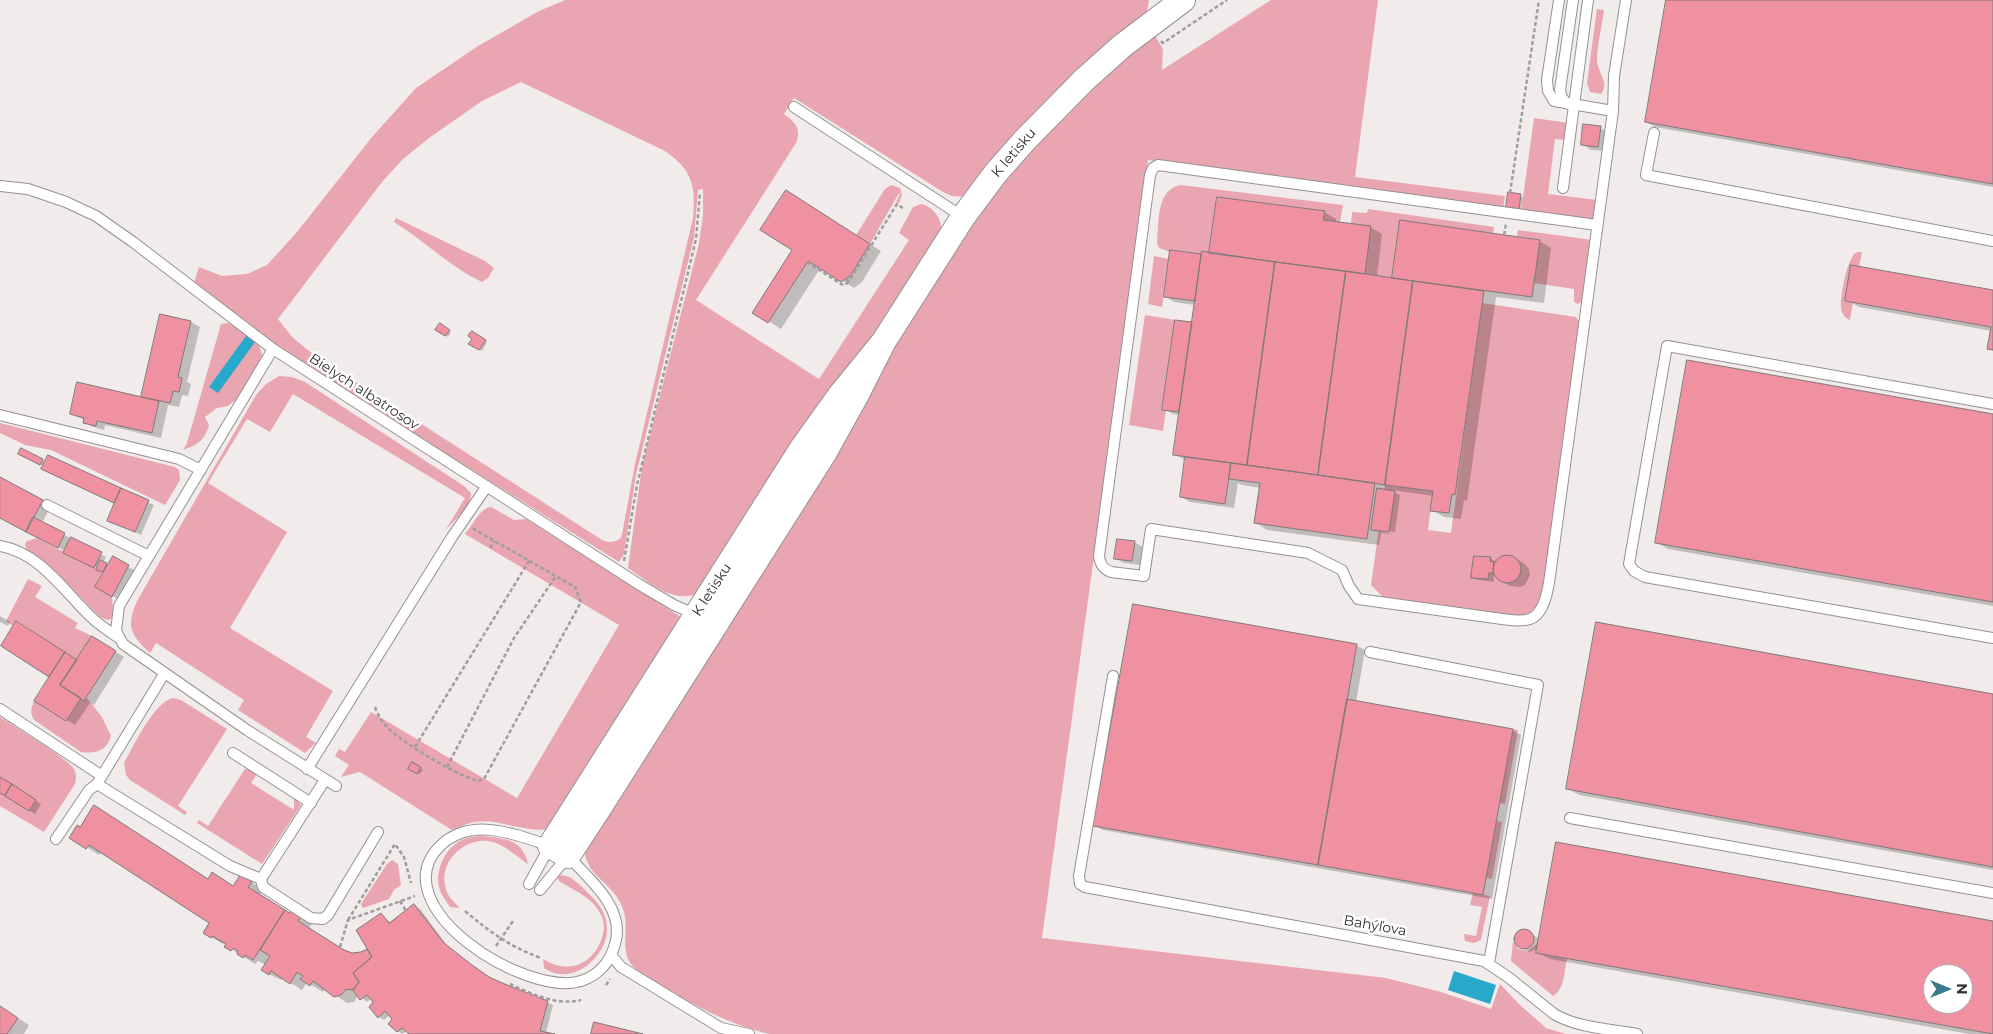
<!DOCTYPE html>
<meta charset="utf-8">
<style>
body{margin:0}
#map{position:relative;width:1993px;height:1034px;overflow:hidden;background:#f1ebeb;font-family:Montserrat,sans-serif}
canvas{display:block}
.north{position:absolute;left:1923px;top:964px;width:50px;height:50px;box-sizing:border-box;background:#fff;border:1px solid #adacac;border-radius:50%;rotate:90deg;font-size:14px;font-weight:700;line-height:20px;text-align:center;color:#312f2f}
.north::after{content:'';display:block;margin:auto;width:18px;height:22px;background:#39798d;clip-path:polygon(50% 0,100% 100%,50% 72%,0 100%)}
</style>
<div id="map">
<canvas width="1993" height="1034"></canvas>
<div class="north">N</div>
</div>
<script>
const context = document.querySelector('canvas').getContext('2d');
context.lineJoin = 'round';
function fillPath(path, color) { context.fillStyle = color; context.fill(path, 'evenodd'); }
function strokePath(path, color, width, dash) { context.strokeStyle = color; context.lineWidth = width; context.lineCap = dash ? 'butt' : 'round'; context.setLineDash(dash || []); context.stroke(path); }
function write(font, color, halo, rows, align = 'center') {
  context.font = font + ' Montserrat,sans-serif'; context.lineWidth = 5; context.setLineDash([]); context.textBaseline = 'middle'; context.strokeStyle = halo; context.fillStyle = color; for (const [text, x, y, turn = 0] of rows) {
    context.save(); context.translate(x, y); context.rotate((+turn || 0) * Math.PI / 180); context.textAlign = isNaN(turn) ? turn : align; if (halo) context.strokeText(text, 0, 0); context.fillText(text, 0, 0); context.restore();
  }
}
fillPath(new Path2D(`
 M565,0h584l-3,16 -179,181 -15,-1 -9,-4 -149,-94 -10,16c11,8 18,15 12,29l-100,157 123,79 90,-139 -10,-7 14,-26 8,-3c11,2 21,14 20,25 -1,10 -15,29 -20,39l-221,324c-26,14 -52,-11 -72,-24l14,-102 57,-223 4,-28v-26l-5,1 -4,47 -58,238 -12,79 -5,8 -283,-177 -62,-41 -80,-61 5,-16 23,9 25,-2 20,-9 30,-33 75,-95 44,-49 62,-42 61,-35zM521,82l144,69c27,19 31,34 28,67l-58,246 -12,65 -2,9c-7,5 -12,5 -19,2l-288,-185 -22,-18 -14,-18 104,-137 21,-23 26,-21 53,-37z
 M1271,0h107l-23,177 150,19 -2,13 -355,-49 -106,778 344,40 55,14 50,17 9,-25 20,21 26,23 20,6h-797c-41,-10 -78,-30 -114,-52 -9,-6 -21,-12 -26,-21 -9,-19 3,-36 -9,-59 -13,-23 -32,-25 -36,-52l301,-494 84,-132 59,-74 89,-87 37,-29 9,15 -1,21z
 M1597,9l7,1c-2,16 -7,35 -7,51 1,12 13,22 4,33l-11,-2 -3,-9z
 M1534,118l34,5 -2,17 -11,-1 -7,55 49,6 -2,19 -3,2 -71,-9z
 M891,185l9,3 2,7 -3,8 -3,-1 4,-8 -1,-1 -29,51 -14,-9 29,-46z
 M1181,185l162,20 -3,17 -17,-2 1,-9 -107,-14 -8,56 -7,-2 -1,3 -30,-4 -1,2 -11,-4 -2,-5c2,-21 -1,-54 24,-58z
 M1368,209l126,18 -1,6 -93,-12 -8,57 -27,-4 -14,-50 1,-12 15,1z
 M396,218l89,43 9,7 -6,10 -6,4c-32,-15 -57,-41 -88,-60z
 M1518,230l75,10 -8,60 -7,4 -4,-2v-13l-40,-6 6,-43 -23,-4z
 M1857,252h5l-3,15 -14,34 8,1 -3,18c-5,-2 -8,-6 -9,-12 -1,-11 6,-52 16,-56z
 M1154,256l15,3 -7,48 -14,-3z
 M1482,303l94,14 4,6 -35,264c-8,27 -14,28 -41,29l-121,-19 -12,-12 14,-100 48,6 -5,39 23,3z
 M1145,315l30,5 -13,89 4,1 -3,21 -34,-6z
 M228,323c14,7 36,19 34,36l-25,40 -9,7 -11,2 -12,9 4,8c-4,15 -11,20 -26,25l4,-7 34,-119z
 M279,376l13,1 13,5 159,104 7,7c0,15 -17,27 -26,38l20,-33 -172,-104 -23,38 -23,-13 -39,64 79,49 -57,96 103,63 -27,46 10,6 -11,10 -67,-43 6,-10 -88,-57 -6,10c-20,-19 -24,-26 -13,-52l119,-206 10,-11z
 M0,423l175,44 4,3 1,10 -15,25 -114,-55 -26,-5 -25,-12z
 M491,507l23,13 12,-1 158,100 -135,210c-26,4 -50,-11 -75,-7 -7,1 -15,6 -22,8l-92,-58 -19,5 8,-12 -14,-9 4,-7 6,3 26,-40 146,86 102,-173 -154,-91c8,-9 14,-25 26,-27z
 M37,538l66,34 -8,15 17,10 1,15 -2,7 -4,1 -7,-3c-20,-19 -37,-41 -60,-57 -7,-4 -14,-7 -15,-16l2,-3z
 M28,579l14,7 -7,11 43,26 -3,5 17,8 -15,24 -60,-39 -4,5 -7,-5z
 M86,697l16,20 9,19c-4,15 -16,18 -30,16l-47,-32c-4,-7 -3,-12 0,-19l32,20 15,-23 3,3z
 M173,698l8,2 46,29 -49,77 9,6 -2,3 -55,-35 -4,-5 -2,-12c10,-18 30,-61 49,-65z
 M0,717c13,9 69,42 74,52 3,5 2,10 1,15l-31,48 -44,-26z
 M1513,729l5,1 -13,74 -6,-1z
 M245,769h5l7,5 -6,9 43,27v-13l7,8 -39,59 -65,-41 2,-3 9,6z
 M1496,821l6,1 -10,57 -6,-1z
 M480,836c22,2 43,2 48,28 -12,-8 -26,-22 -41,-23 -23,-2 -47,20 -42,44 1,10 8,16 15,23l-10,-1c-4,-6 -9,-12 -11,-20 -4,-18 7,-41 25,-48 5,-2 11,-2 16,-3z
 M392,860l6,4 3,21 -7,5 -5,9 -26,9 -2,-4 26,-40z
 M561,875c11,1 17,8 25,16 11,10 22,23 21,39 -1,29 -37,57 -63,38l-1,-9c22,14 45,8 56,-14 5,-10 7,-21 2,-30 -7,-17 -28,-25 -42,-34l-2,-4z
 M1473,893l17,3 -9,44 -7,3 -9,-2 -1,-7 12,2 6,-29 -12,-2z
 M1513,941l5,8 10,2 10,-8 -2,10 31,6c-3,12 -2,30 -14,37l-42,-35z`), '#e9a6b0');
fillPath(new Path2D(`
 M246,336l9,6 -37,51 -9,-6z
 M1454,971l42,14 -6,19 -42,-14z`), '#28a8cb');
fillPath(new Path2D(`
 M1667,0h326v187l-338,-60 -9,-5z
 M1600,128l9,5 -2,18 -16,-1 -9,-6z
 M1509,194l14,3 -2,13 -14,-4z
 M798,198l83,53 -19,31 -8,6 -33,-21 -40,62 -27,-17 40,-62z
 M1324,212l12,7v4l34,4 12,7 -5,43 16,3 146,-39 12,7 -7,55 -48,-6 -29,204 -3,-1 -3,19 -17,-2 -12,-7 2,-14 -43,-6 9,5 -5,37 -14,-2v2l14,3 -14,-2 -2,12 -112,-15 -11,-7 4,-35 -18,-3 -4,-2 -4,25 -44,-6 -9,-5 5,-36 -11,-7 5,-39 -7,-1 -9,-5 29,-85 2,-19 -21,-3 -9,-6 7,-45 30,4 9,-1z
 M1993,291v60l-5,-3 4,-17 -133,-24 -12,-7z
 M161,315l30,7 9,5 -13,55 4,2 -3,12 -6,-1 -3,12 -11,-2 -7,33 -56,-13 -1,5 -11,-3 -9,-5 1,-2 -14,-6 71,-16z
 M440,325l11,7 -3,5 -11,-8z
 M472,332l15,10 -5,9 -12,-8 4,-4z
 M1993,415v191l-325,-57 -12,-7z
 M19,454l23,6 78,29 34,16 -13,30 -27,-12 2,-20 -64,-29 -8,-8z
 M0,479l51,27 -9,17 64,34 -3,6 6,2 4,-7 21,12 -16,29 -21,-12 8,-15 -105,-55z
 M1134,542l9,5 -3,18 -16,-2 -9,-5z
 M1504,556l11,2 10,6 4,5 1,6 -5,10 -5,2 -10,-1 -10,-6 -4,-5h-2v7l-16,-2 -5,-3 17,-19 6,4z
 M0,616l10,6 -2,4 -8,-4z
 M25,628l52,33 24,-18 23,14 -30,48 -4,-2 -15,22 -39,-24 15,-24 -49,-32z
 M1356,645l9,5 -9,52 156,28 9,5 -29,164 -389,-69 -9,-5z
 M1993,696v174l-414,-75 -12,-7z
 M413,763l10,7 -3,4 -10,-6z
 M0,778l41,26 -6,10 -35,-22z
 M71,837l163,50 7,-11 22,13 -3,6 29,19 4,-6 21,13 -5,7 34,22 9,4 9,-1 6,-2 4,2 10,-38 10,8 23,-17 6,3 29,39 28,22 14,9 62,26 -7,28 2,1h-138l-3,-3 -5,3 -4,-3 -5,-13 -3,-3 -6,5 -5,-3 -4,-15 -3,-4 -5,4 -9,-7 -4,7 -7,1 -22,-15 -2,4 -16,-10 -5,8 -19,-12 -2,2 -12,-6 -3,-9 -8,-4 -3,3 -29,-18 1,-2 -2,-2 -2,2 -19,-11 7,-11 -110,-70 -2,3z
 M1993,922v112h-24l-419,-75 -12,-6v-4l-9,3 -6,-4 -7,-5 -1,-6 3,-5 6,-2 16,9zM1933,974h30v30h-30z
 M0,1007l29,18 -5,9h-24z`), '#0003');
const building = new Path2D(`
 M1666,0h327v184l-348,-62z
 M1583,124l18,2 -3,21 -17,-2z
 M786,190l84,54 -20,32 -9,6 -33,-21 -40,62 -16,-10 40,-63 -32,-20z
 M1508,192l13,2 -2,15 -13,-2z
 M1217,197l108,14 -2,9 48,6 -6,48 -156,-21z
 M1400,220l140,20 -8,57 -140,-19z
 M1170,250l31,4 -6,47 -31,-4z
 M1202,251l73,11 -28,203 -74,-10z
 M1275,262l71,9 -28,204 -71,-10z
 M1851,265l142,25v60l-6,-1 4,-22 -146,-26z
 M1346,271l67,10 -28,204 -67,-10z
 M1413,281l71,10 -29,204 -3,-1 -3,19 -19,-2 3,-20 -48,-6z
 M160,314l31,7 -13,56 4,1 -3,14 -6,-1 -3,12 -29,-6z
 M1175,320l17,2 -13,90 -17,-2z
 M440,323l10,7 -5,6 -10,-6z
 M472,331l14,9 -7,10 -11,-6 4,-5 -4,-3z
 M1687,360l306,54v188l-338,-59z
 M77,382l82,19 -7,32 -55,-12 -1,5 -13,-3 1,-5 -14,-4z
 M21,448l22,11 -3,6 -22,-11z
 M48,455l73,33 -7,15 -73,-34z
 M1185,457l46,6 -6,41 -45,-7z
 M1231,463l144,20 -8,56 -113,-16 6,-40 -31,-4z
 M0,477l43,23 -17,32 -26,-14z
 M121,488l28,12 -14,32 -28,-11z
 M1377,488l18,3 -6,41 -18,-2z
 M33,517l32,16 -7,15 -32,-16z
 M71,537l31,15 -8,16 -31,-15z
 M1117,539l18,2 -3,20 -18,-2z
 M1493 569a14 14 0 1 1 28 0a14 14 0 1 1-28 0Z
 M113,556l16,9 -17,32 -17,-10z
 M1474,556l17,1 -1,4 4,1 -1,11h-4l-1,6 -17,-1z
 M100,560l7,3 -4,9 -7,-2z
 M1133,604l224,40 -39,221 -225,-39z
 M16,621l49,31 -16,25 -48,-31z
 M1596,622l397,72v173l-427,-78z
 M92,636l24,15 -32,50 -24,-16z
 M65,652l12,8 -17,25 21,13 -15,23 -32,-20z
 M1347,699l166,30 -30,166 -165,-30z
 M412,762l9,5 -4,7 -9,-5z
 M0,777l12,7 -7,12 -5,-3z
 M12,784l24,16 -7,11 -24,-15z
 M94,805l114,74 4,-7 21,14 8,-12 11,8 -4,5 37,23 -32,50 -8,-5 -2,3 -6,-4 1,-3 -4,-3 -3,3 -7,-4 2,-3 -14,-8 -1,2 -8,-5 6,-10 -120,-78 -3,4 -17,-11 8,-13 3,2z
 M1556,842l437,79v113l-457,-81zM1933,974h30v30h-30z
 M414,904l30,39 28,22 17,12 18,8 41,16 -8,30 15,3h-146l-7,-6 -5,4 -9,-8 4,-5 -7,-8 -7,7 -9,-11 4,-5 -6,-7 -7,5 -7,-10 6,-8 -6,-9 19,-16 -16,-27 25,-17 8,10z
 M293,907l10,6 -5,8 46,29 8,3 9,-1 6,-3 5,8 -19,16 6,9 -6,8 -7,-1 -5,6 -7,2 -21,-16 -3,5 -10,-7 3,-3 -6,-4 -7,12 -19,-13 -2,4 -8,-5 9,-14 -10,-6 25,-40 4,3z
 M1514 939a10 10 0 1 1 20 0a10 10 0 1 1-20 0Z
 M0,1006l18,12 -11,16h-7z
 M594,1022l49,12h-52z`);
fillPath(building, '#ef91a1');
strokePath(building, '#7e7879', 1);
const service = new Path2D(`
 M1559,0l-12,80 1,11 6,10 59,10
 M1568,104l-6,-6 -2,-8 13,-90
 M794,107l169,110
 M1654,133l-8,42 347,66
 M0,186l28,3 38,13 30,14 37,26 140,107 367,236 34,20 23,10
 M1563,188l25,-188
 M1597,225l-439,-60 -5,3 -3,7 -51,381c1,8 4,13 12,16l33,4 7,-47 157,24 34,17 7,16 9,13 144,20c9,1 19,3 28,0 19,-6 20,-48 23,-65l60,-443 1,-35 12,-76
 M273,349l-154,257 -3,25 7,13 124,86 89,56
 M1993,404l-326,-58 -38,218 5,7 11,6 348,61
 M0,415l179,44 22,11
 M47,505l102,51
 M0,546c40,7 63,44 91,71 8,8 18,14 28,21
 M1370,652l168,33 -49,278
 M1113,676l-34,200 1,8 5,3 399,74 24,16 46,37c24,14 56,15 83,20
 M0,709l102,67
 M233,753l78,50
 M307,769l145,-232 35,-51
 M325,780l-64,99 2,8 48,31 12,1 5,-4 50,-83
 M97,784l133,82 31,13
 M1570,818l423,75
 M56,839l33,-49 8,-6 67,-110
 M529,884l21,-38c-35,-12 -79,-30 -110,0 -60,60 86,152 141,135 18,-6 29,-19 34,-37 11,-36 -26,-65 -47,-88l-28,34
 M612,956l9,11 100,61 28,6`);
const tertiary = new Path2D(`
 M884,341l-44,54 -38,53 -252,398 18,10 32,-49 225,-355 30,-54 29,-57 79,-124 32,-43 29,-33 60,-61 38,-34 61,-46`);
strokePath(service, '#969090', 12);
strokePath(tertiary, '#969090', 26);
strokePath(new Path2D(`
 M1161,41l2,2 64,-43
 M1510,193l29,-193
 M1504,235l2,-11
 M807,262l34,22 4,1 4,-4
 M846,279l3,2 48,-77 7,5
 M490,548l5,-7
 M624,561l13,-76 59,-246 4,-47
 M375,707c3,9 8,16 15,23 18,16 66,45 88,51l6,-2 97,-177 -6,-15 -103,-59
 M415,747l114,-186
 M447,767l67,-129 42,-62
 M400,901l6,10
 M465,911c25,21 45,36 76,47
 M348,920l47,-76 9,13 7,26
 M496,946l17,-25
 M340,947l8,-27 67,-24
 M510,984c21,10 48,22 71,16
 M606,985l4,-6`), '#a19d9d', 2.5, [4, 2.5]);
strokePath(service, '#fff', 10);
strokePath(tertiary, '#fff', 24);
write('14px', '#312f2f', '#fff', [
 ["K letisku",1014,153,-49],
 ["Bielych albatrosov",364,392,33],
 ["K letisku",712,590,-57],
 ["Bahýľova",1375,926,10]
]);
</script>
